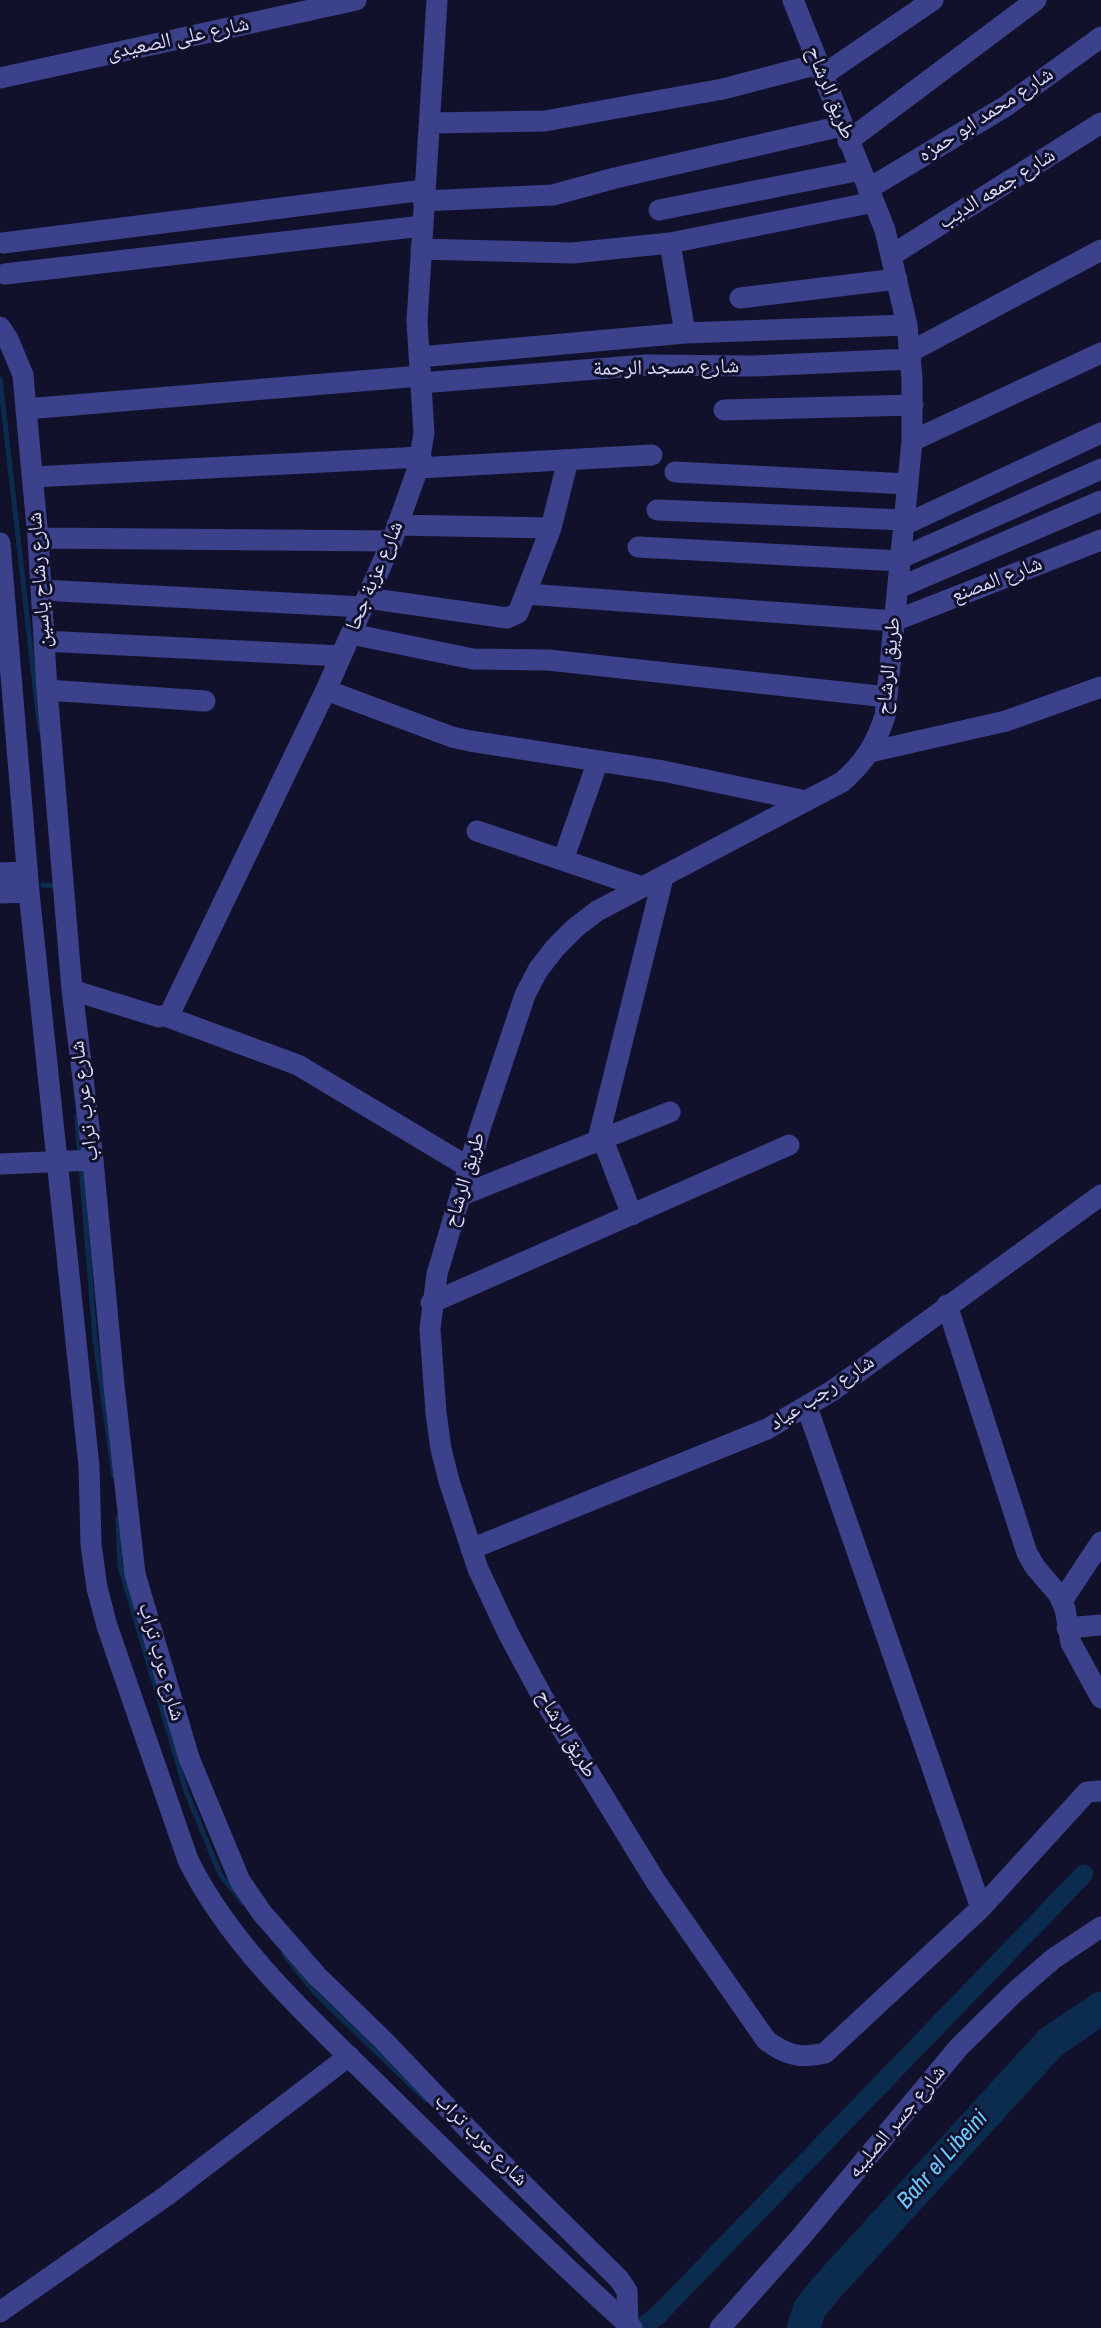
<!DOCTYPE html>
<meta charset="utf-8">
<style>
body{margin:0}
canvas{display:block;background:#12112b}
</style>
<canvas width="1101" height="2328"></canvas>
<script>
const context = document.querySelector('canvas').getContext('2d');
context.lineJoin = 'round';
function strokePath(path, color, width, dash) { context.strokeStyle = color; context.lineWidth = width; context.lineCap = dash ? 'butt' : 'round'; context.setLineDash(dash || []); context.stroke(path); }
function write(font, color, halo, rows, align = 'center') {
  context.font = font + ' "Archivo Narrow","Noto Naskh Arabic",sans-serif'; context.lineWidth = 6; context.setLineDash([]); context.textBaseline = 'middle'; context.strokeStyle = halo; context.fillStyle = color; for (const [text, x, y, turn = 0] of rows) {
    context.save(); context.translate(x, y); context.rotate((+turn || 0) * Math.PI / 180); context.textAlign = isNaN(turn) ? turn : align; if (halo) context.strokeText(text, 0, 0); context.fillText(text, 0, 0); context.restore();
  }
}
strokePath(new Path2D(`
 M0,379l40,351
 M43,885l11,1
 M77,1116l3,40
 M81,1165l14,174 19,137
 M118,1517l2,49 66,225 34,83 23,29
 M284,1954l30,38 112,108`), '#0c2c4f', 5);
strokePath(new Path2D(`
 M645,2325l12,-9 427,-442`), '#0c2c4f', 19);
strokePath(new Path2D(`
 M803,2328l7,-20 19,-23 222,-243 50,-34`), '#0c2c4f', 33);
strokePath(new Path2D(`
 M793,0l92,230 22,95 5,54v62l-27,275c-9,28 -21,47 -43,66l-245,129 -22,17 -20,20 -17,22 -13,25 -44,131 -44,148 -7,55 6,84 5,36 8,32 29,88 31,66 34,63 113,184 110,158c19,15 35,19 59,13l156,-145 106,-116 14,-1
 M823,75l110,-75
 M0,78l356,-78
 M430,123l115,-2 178,-32 95,-25
 M848,141l188,-141
 M868,189l138,-83 95,-69
 M423,201l130,-6 62,-17 227,-52
 M659,210l202,-40
 M3,243l421,-53
 M421,249l151,4 98,-10
 M892,255l209,-132
 M5,274l417,-48
 M740,298l157,-19
 M0,327l8,12 15,36 3,34 12,129 9,152 25,300 21,170 21,225 21,189 54,184 51,123 22,32 55,63 67,65 100,105 135,133 8,12 1,34
 M685,333l-15,-90 204,-41
 M910,352l191,-102
 M419,357l266,-24 222,-8
 M421,383l225,-18 108,1 157,-7
 M26,409l394,-33
 M724,410l189,-5
 M912,441l189,-88
 M418,468l234,-13
 M675,472l233,12
 M33,477l388,-20
 M657,510l248,10
 M397,525l154,3
 M904,525l197,-92
 M38,538l354,3
 M0,543l29,349 60,574 2,78 6,44 10,38 81,234c44,89 124,160 195,230 81,80 164,161 249,238
 M638,547l262,14
 M901,558l200,-89
 M898,588l203,-87
 M41,590l322,17
 M526,594l368,27 207,-81
 M367,598l140,20 11,-5 33,-85 17,-68
 M351,634l122,25 75,1 339,37
 M44,641l297,15
 M47,690l158,11
 M326,690l126,47 18,4 193,30 143,30
 M870,752l136,-31 95,-34
 M477,831l165,56
 M563,860l35,-99
 M0,873l27,-1
 M0,893l29,-1
 M72,990l87,27 11,-4 156,-323 66,-149 26,-73 6,-35 -7,-112 20,-321
 M165,1016l133,49 172,103
 M603,1140l29,75
 M597,1143l66,-265
 M0,1164l93,-4
 M462,1195l208,-83
 M431,1303l358,-158
 M947,1305l80,248 8,14 24,28 6,14 6,34 30,55
 M807,1407l174,501
 M471,1549l296,-120 65,-38 269,-196
 M1062,1601l39,-59
 M1067,1628l34,-3
 M0,2312l166,-116 183,-140
 M720,2328l81,-91 158,-190 57,-56 37,-32 48,-32`), '#3b418b', 21);
write('21px', '#dbdbff', '#12112b', [
 ["شارع على الصعيدى",178,39,-12],
 ["طريق الرشاح",830,93,68],
 ["شارع محمد ابو حمزه",986,115,-33],
 ["شارع جمعه الديب",997,189,-32],
 ["شارع مسجد الرحمة",666,368,-1],
 ["شارع عزبة جحا",375,576,-67],
 ["شارع رشاح ياسين",40,580,-94],
 ["شارع المصنع",997,580,-21],
 ["طريق الرشاح",889,666,-84],
 ["شارع عرب تراب",85,1101,-97],
 ["طريق الرشاح",465,1180,-73],
 ["شارع رجب عياد",822,1393,-33],
 ["شارع عرب تراب",161,1662,74],
 ["طريق الرشاح",566,1734,59],
 ["شارع جسر الصليبه",897,2122,-50],
 ["شارع عرب تراب",481,2140,45]
]);
write('italic 23px', '#69caff', '#12112b', [
 ["Bahr el Libeini",943,2160,-48]
]);
</script>
